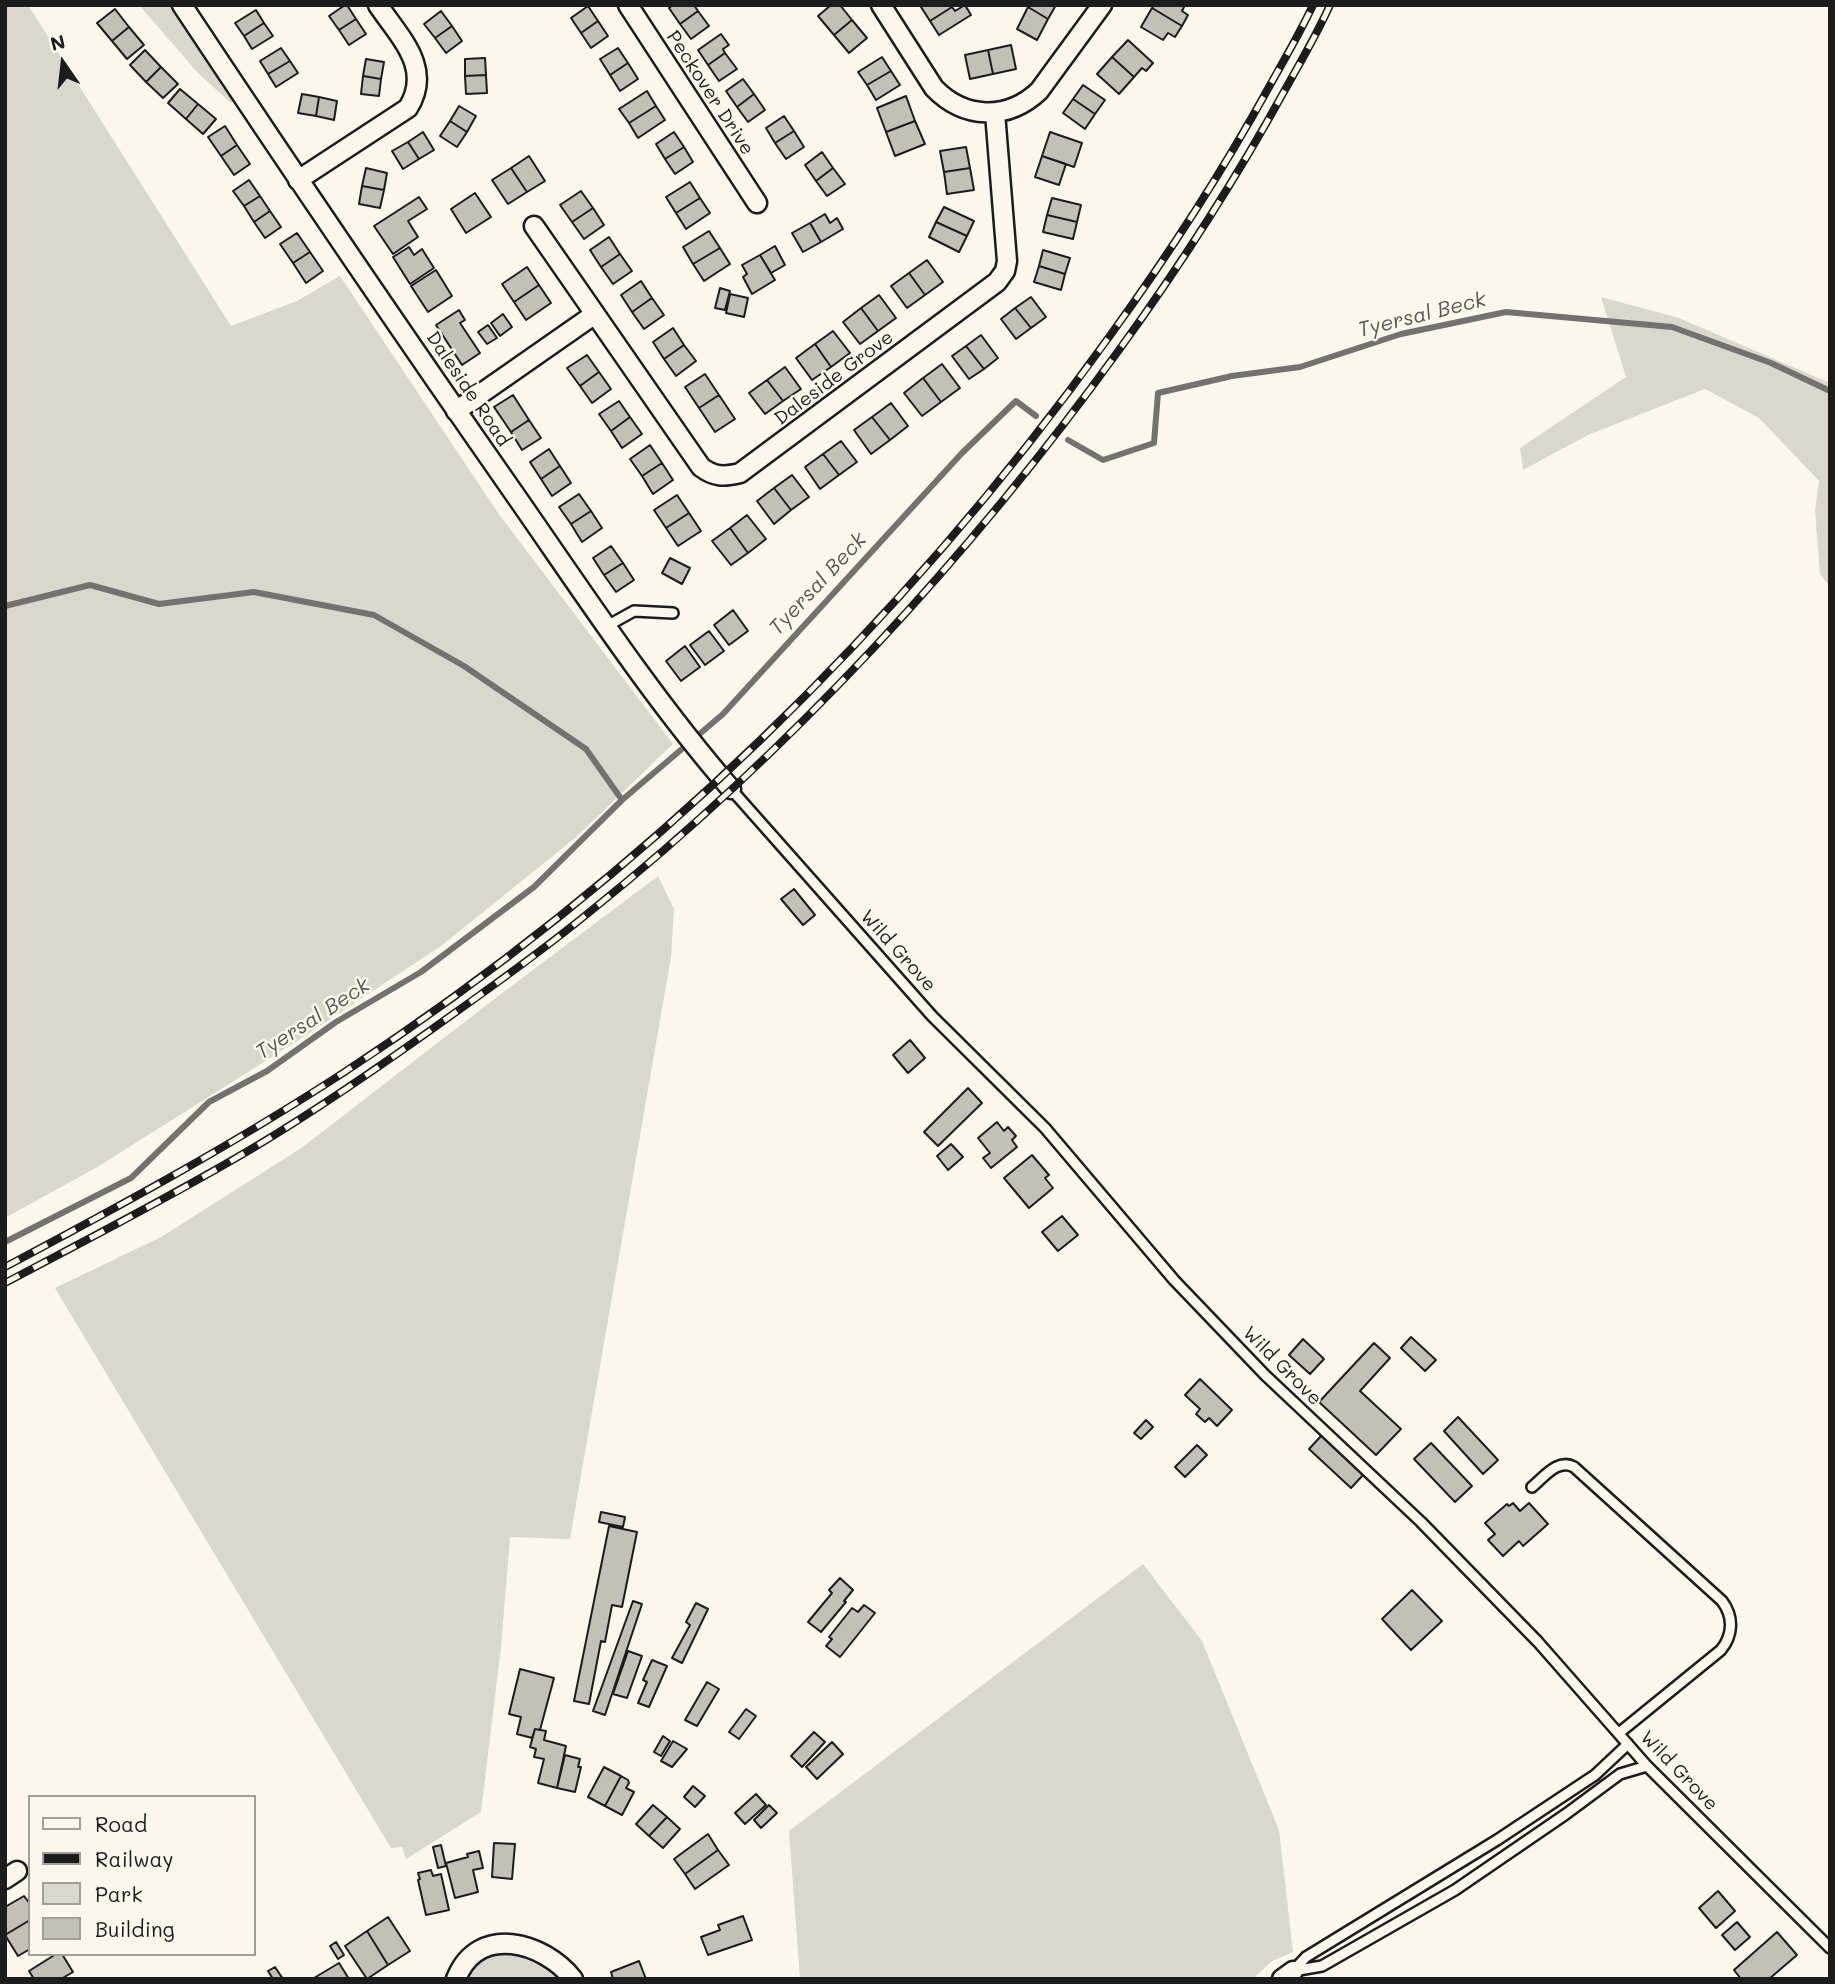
<!DOCTYPE html>
<style>
body{margin:0}
#map{position:relative;width:1835px;height:1984px;overflow:hidden;background:#fbf7ec;font-family:Mali,sans-serif}
canvas{display:block}
.frame{position:absolute;inset:0;border:7px solid #1c1c1c;pointer-events:none}
.legend{position:absolute;left:28px;top:1795px;width:228px;height:161px;box-sizing:border-box;background:#fbf7ec;border:2px solid #a29f99;margin:0;padding:9px 12px;list-style:none;font-size:21px;color:#1c1c1c}
.legend li{display:flex;align-items:center;gap:14px;height:35px}
.legend b{width:35px;border:2px solid #a29f99}
.north{position:absolute;left:28px;top:28px;width:70px;height:70px;-webkit-text-stroke:5px #fbf7ec;paint-order:stroke;rotate:346deg;font-size:19px;font-weight:700;line-height:28px;text-align:center;color:#1c1c1c}
.north::after{content:'';display:block;margin:auto;width:24px;height:32px;background:#1c1c1c;clip-path:polygon(50% 0,100% 100%,50% 72%,0 100%)}
</style>
<div id="map">
<canvas width="1835" height="1984"></canvas>
<div class="frame"></div>
<ul class="legend">
<li><b style="height:9px;background:#fbf7ec"></b>Road</li>
<li><b style="height:9px;background:#1c1c1c"></b>Railway</li>
<li><b style="height:19px;background:#dad7ce"></b>Park</li>
<li><b style="height:19px;background:#c3c0b8"></b>Building</li>
</ul>
<div class="north">N</div>
</div>
<script>
const context = document.querySelector('canvas').getContext('2d');
context.lineJoin = 'round';
function fillPath(path, color) { context.fillStyle = color; context.fill(path, 'evenodd'); }
function strokePath(path, color, width, dash) { context.strokeStyle = color; context.lineWidth = width; context.lineCap = dash ? 'butt' : 'round'; context.setLineDash(dash || []); context.stroke(path); }
function write(font, color, halo, rows, align = 'center') {
  context.font = font + ' Mali,sans-serif'; context.lineWidth = 5; context.setLineDash([]); context.textBaseline = 'middle'; context.strokeStyle = halo; context.fillStyle = color; for (const [text, x, y, turn = 0] of rows) {
    context.save(); context.translate(x, y); context.rotate((+turn || 0) * Math.PI / 180); context.textAlign = isNaN(turn) ? turn : align; if (halo) context.strokeText(text, 0, 0); context.fillText(text, 0, 0); context.restore();
  }
}
fillPath(new Path2D(`
 M5,5h23l203,321 66,-25 43,-25 158,237 175,231 -98,94 -134,108 -147,97 -195,123 -94,52z
 M139,5h31l64,96 -3,2 -33,-30z
 M1601,297l78,21 151,65v204l-10,-13 -5,-64 4,-29 -60,-63 -54,-29 -117,46 -65,35 -3,-22 106,-71z
 M658,876l16,33 -3,48 -101,582 -60,-2 -9,110 -20,165 -75,47 -4,-12 -11,1 -336,-560 106,-51 139,-88 197,-152z
 M1143,1564l59,77 77,189 14,122 -21,9 -19,18h-453l-11,-148z
 M501,1953c29,0 41,8 63,26h-98c8,-15 19,-22 35,-26z`), '#dad7ce');
strokePath(new Path2D(`
 M1068,440l35,20 51,-17 4,-50 74,-17 68,-9 101,-33 105,-22 166,15 99,36 59,28
 M5,606l85,-21 69,19 95,-12 120,23 90,51 122,83 36,51
 M5,1242l126,-64 78,-76 58,-31 69,-49 85,-50 113,-85 88,-87 101,-86 239,-261 54,-52 20,15`), '#74726e', 6);
const building = new Path2D(`
 M345,5h2l9,14 -17,11 -10,-14z
 M673,5h21l4,6 -18,13 -11,-16z
 M831,5h9l12,15 -18,15 -16,-19z
 M923,5h28l1,2 -22,14 -9,-14z
 M965,5l6,10 -32,20 -9,-14 22,-14 3,4z
 M1029,5h27l-8,14 -20,-12z
 M1154,5h31l-3,6 6,4 -6,11 -30,-18z
 M588,6l10,15 -17,12 -10,-15z
 M1028,7l20,12 -11,21 -20,-11z
 M1152,8l30,18 -7,11 -7,-4 -5,7 -22,-13z
 M115,9l14,18 -17,14 -15,-18z
 M256,10l8,13 -20,13 -9,-13z
 M441,11l11,15 -17,12 -11,-14z
 M698,11l11,15 -18,13 -11,-15z
 M356,19l10,15 -17,11 -10,-15z
 M852,20l15,18 -18,15 -15,-18z
 M598,21l10,15 -17,12 -10,-15z
 M264,23l9,13 -21,13 -8,-13z
 M452,26l10,15 -16,12 -11,-15z
 M129,27l15,18 -17,14 -15,-18z
 M721,34l8,11 -6,4 2,4 -17,12 -10,-15z
 M1128,40l25,23 -7,8 -4,-3 -8,9 -22,-20z
 M1011,45l5,24 -23,5 -5,-24z
 M281,48l9,13 -22,13 -8,-13z
 M618,48l10,15 -18,12 -10,-16z
 M145,50l16,17 -15,15 -16,-17z
 M988,50l5,24 -23,5 -5,-24z
 M725,53l12,16 -18,12 -11,-16z
 M882,57l9,14 -24,14 -9,-13z
 M1112,57l22,20 -15,17 -22,-20z
 M485,58l1,17 -21,1v-17z
 M366,59l18,3 -3,17 -18,-3z
 M290,61l8,12 -22,14 -8,-13z
 M628,63l10,16 -18,12 -10,-16z
 M161,67l17,17 -15,14 -17,-16z
 M891,71l9,14 -24,15 -9,-15z
 M486,75l1,18 -21,1 -1,-18z
 M363,76l18,3 -2,17 -18,-2z
 M743,79l11,15 -17,13 -11,-16z
 M1083,85l22,15 -10,14 -22,-15z
 M180,89l18,15 -12,15 -18,-16z
 M647,91l9,15 -27,17 -10,-14z
 M302,94l17,3 -3,19 -18,-3z
 M754,94l11,16 -17,12 -11,-15z
 M906,96l9,25 -29,11 -9,-24z
 M319,97l18,4 -3,19 -18,-4z
 M1073,99l22,15 -10,15 -22,-16z
 M198,104l18,15 -13,15 -17,-15z
 M459,106l17,10 -9,16 -17,-11z
 M656,106l9,14 -27,18 -9,-15z
 M784,116l10,15 -19,12 -9,-15z
 M450,121l17,11 -10,15 -17,-11z
 M915,121l10,23 -30,12 -9,-24z
 M225,126l12,19 -16,11 -13,-19z
 M794,131l10,16 -18,12 -11,-16z
 M423,132l11,18 -15,9 -11,-17z
 M674,132l10,15 -19,12 -9,-15z
 M1050,132l32,11 -8,24 -32,-11z
 M408,142l11,17 -16,10 -11,-18z
 M237,145l13,19 -16,11 -13,-19z
 M684,147l9,15 -18,12 -10,-15z
 M966,147l4,21 -26,4 -4,-21z
 M822,152l11,16 -17,13 -11,-16z
 M529,156l16,25 -18,11 -16,-24z
 M1042,156l24,8 -7,21 -24,-8z
 M366,168l21,5 -3,17 -22,-4z
 M511,168l16,24 -19,12 -16,-24z
 M833,168l12,16 -18,12 -11,-15z
 M970,168l4,22 -27,4 -3,-22z
 M249,180l11,16 -16,10 -11,-15z
 M690,182l10,16 -24,15 -10,-16z
 M362,186l22,4 -4,18 -21,-4z
 M581,191l12,17 -21,14 -12,-17z
 M475,193l16,24 -25,16 -15,-24z
 M260,196l10,15 -16,11 -10,-16z
 M419,197l8,12 -19,12 10,16 -25,17 -19,-28z
 M700,198l10,15 -24,16 -10,-16z
 M1052,198l29,7 -4,17 -30,-7z
 M944,207l30,14 -7,15 -31,-14z
 M593,208l11,17 -20,14 -12,-17z
 M270,211l11,16 -16,11 -11,-16z
 M825,214l5,9 7,-5 6,11 -22,13 -11,-19z
 M1047,215l30,7 -4,17 -30,-7z
 M936,222l31,14 -8,16 -30,-15z
 M810,223l11,19 -18,10 -11,-19z
 M709,231l11,17 -27,16 -10,-17z
 M297,233l13,19 -17,11 -13,-19z
 M609,237l11,17 -19,13 -11,-17z
 M775,246l10,19 -14,8 -11,-18z
 M409,247l5,8 8,-6 12,19 -24,16 -17,-27z
 M720,248l10,16 -26,17 -11,-17z
 M1043,250l27,8 -5,16 -26,-8z
 M310,252l13,19 -17,12 -13,-20z
 M620,254l12,17 -19,13 -12,-17z
 M760,255l15,25 -23,14 -9,-17 4,-3 -5,-9z
 M927,260l16,22 -18,13 -16,-22z
 M1039,266l26,8 -4,16 -27,-8z
 M527,267l12,18 -25,17 -12,-18z
 M436,270l16,26 -24,16 -17,-26z
 M909,273l16,22 -18,13 -16,-22z
 M641,281l11,17 -20,14 -11,-17z
 M539,285l12,18 -25,17 -12,-18z
 M720,288l10,3 -5,19 -10,-2z
 M730,294l18,4 -4,19 -18,-4z
 M879,295l17,23 -18,13 -17,-23z
 M1031,297l15,20 -15,11 -16,-20z
 M652,298l12,17 -20,14 -12,-17z
 M861,308l17,23 -18,13 -17,-22z
 M1015,308l16,20 -15,11 -15,-20z
 M459,310l6,10 -5,3 20,30 -18,12 -26,-40z
 M503,314l9,13 -12,9 -9,-13z
 M488,325l9,13 -10,6 -9,-12z
 M673,328l11,17 -20,14 -11,-17z
 M833,331l17,22 -19,14 -16,-23z
 M981,335l17,23 -14,11 -18,-23z
 M815,344l16,23 -19,13 -16,-22z
 M684,345l12,16 -20,15 -12,-17z
 M966,346l18,23 -15,10 -17,-23z
 M587,355l12,17 -19,14 -13,-18z
 M942,364l18,24 -19,14 -18,-24z
 M785,367l16,22 -18,12 -16,-21z
 M599,372l12,17 -19,14 -12,-17z
 M705,374l14,21 -20,13 -14,-21z
 M923,378l18,24 -19,14 -18,-23z
 M767,380l16,21 -18,13 -16,-21z
 M513,395l16,25 -18,12 -17,-25z
 M719,395l16,24 -20,13 -16,-24z
 M619,401l11,16 -19,14 -12,-17z
 M891,403l17,23 -18,14 -18,-23z
 M630,417l12,17 -20,14 -11,-17z
 M872,417l18,23 -19,14 -17,-24z
 M529,420l12,18 -19,12 -11,-18z
 M841,441l16,21 -18,13 -16,-21z
 M650,445l12,18 -20,13 -12,-17z
 M549,449l11,17 -19,13 -11,-17z
 M823,454l16,21 -19,14 -15,-22z
 M662,463l11,17 -20,14 -11,-18z
 M560,466l11,17 -19,13 -11,-17z
 M792,475l17,22 -18,13 -17,-22z
 M774,488l17,22 -17,14 -17,-23z
 M579,494l12,17 -20,13 -12,-17z
 M677,495l12,18 -23,15 -12,-18z
 M591,511l11,17 -20,14 -11,-18z
 M689,513l12,18 -23,15 -12,-18z
 M747,515l19,24 -18,14 -18,-25z
 M730,528l18,25 -17,12 -19,-24z
 M611,546l12,17 -19,12 -11,-17z
 M670,558l20,10 -8,16 -20,-11z
 M623,563l11,17 -18,12 -12,-17z
 M733,610l15,21 -19,14 -15,-20z
 M709,631l15,20 -19,14 -15,-20z
 M685,646l15,21 -19,14 -15,-20z
 M794,889l21,26 -12,10 -22,-26z
 M910,1040l15,18 -17,15 -15,-18z
 M968,1088l14,15 -44,43 -14,-14z
 M997,1122l7,9 4,-4 8,9 -4,4 5,7 -26,21 -8,-10 7,-5 -12,-15z
 M951,1144l12,13 -15,13 -11,-14z
 M1032,1155l17,20 -4,3 8,10 -24,20 -25,-30z
 M1062,1216l16,19 -20,16 -16,-19z
 M1411,1337l25,23 -11,11 -24,-23z
 M1303,1339l21,20 -14,15 -21,-19z
 M1374,1343l16,15 -30,33 41,38 -25,26 -57,-53z
 M1200,1379l32,31 -15,16 -8,-8 -4,4 -9,-8 4,-5 -15,-14z
 M1458,1417l40,43 -15,14 -39,-43z
 M1146,1420l7,7 -12,12 -7,-6z
 M1322,1435l42,39 -13,14 -42,-39z
 M1431,1443l41,43 -17,16 -41,-43z
 M1197,1445l10,10 -22,22 -10,-10z
 M1513,1503l7,8 9,-8 19,21 -25,22 -4,-5 -16,15 -15,-16 7,-6 -10,-11 22,-19 2,2z
 M601,1512l24,5 -2,10 -24,-5z
 M609,1526l28,6 -15,75 -10,-2 -7,37 -4,-1 -12,63 -15,-3z
 M840,1578l13,12 -9,11 2,1 -25,30 -13,-10 24,-29 -3,-3z
 M1412,1590l30,31 -31,29 -29,-31z
 M633,1601l9,3 -37,111 -12,-4z
 M696,1603l12,6 -26,54 -10,-5 18,-33 -4,-3z
 M864,1605l11,8 -35,44 -14,-11 6,-7 -3,-2 23,-29 6,4z
 M628,1651l14,5 -15,42 -14,-4z
 M652,1660l15,6 -18,41 -11,-4 9,-21 -4,-2z
 M520,1669l34,9 -14,52 -5,-1 -3,9 -15,-4 4,-17 -12,-3z
 M707,1682l12,7 -22,37 -12,-6z
 M746,1709l10,7 -17,23 -10,-7z
 M535,1729l11,2 -2,9 22,6 -9,42 -19,-5 6,-24 -10,-2 2,-8 -6,-2z
 M814,1732l11,10 -23,25 -11,-11z
 M663,1736l7,5 -9,15 -7,-4z
 M673,1741l14,8 -15,18 -11,-6z
 M832,1742l11,12 -26,25 -11,-12z
 M565,1755l15,4 -2,8h3l-6,25 -18,-4z
 M604,1767l17,9 -16,30 -17,-9z
 M621,1776l7,4 1,3 -3,5 8,4 -12,23 -17,-9z
 M693,1786l12,10 -10,11 -11,-10z
 M756,1794l10,11 -21,19 -10,-11z
 M653,1805l14,12 -18,19 -13,-12z
 M769,1805l8,8 -16,15 -7,-8z
 M667,1817l13,12 -17,19 -14,-12z
 M708,1834l10,16 -33,24 -11,-15z
 M494,1843l21,1 -3,35 -20,-2z
 M441,1845l5,21 -8,2 -5,-21z
 M718,1850l11,15 -34,24 -10,-15z
 M479,1851l4,17 -10,2 5,22 -23,6 -9,-35 22,-6 -1,-3z
 M431,1870l2,6 8,-2 8,36 -23,5 -8,-35 2,-1 -2,-6z
 M1718,1891l17,20 -19,17 -17,-20z
 M24,1896l6,8v16l-25,15v-28z
 M743,1916l9,24 -44,15 -7,-18 19,-7 -2,-5z
 M388,1917l22,34 -22,14 -21,-34z
 M30,1920v29l-12,7 -13,-21z
 M1737,1922l13,15 -15,13 -13,-15z
 M367,1931l21,34 -21,14 -22,-33z
 M1777,1932l20,23 -28,24h-28l-7,-9z
 M336,1942l8,13 -6,4 -8,-13z
 M56,1954h6l11,18 -12,7h-27l-5,-8z
 M639,1961l7,18h-33l-2,-7z
 M339,1963l10,16h-34l-1,-1z
 M275,1967l8,12h-10l-5,-8z`);
fillPath(building, '#c3c0b8');
strokePath(building, '#1c1c1c', 2);
const service = new Path2D(`
 M607,626l27,-15 39,2
 M731,789l201,227 113,112 129,152 91,95 156,147 117,120 109,124 183,182
 M1532,1487c12,-10 26,-29 42,-20l148,134c12,16 11,34 -1,49l-102,83
 M1293,1971l29,-5 133,-76 111,-76 54,-40 27,-8
 M1293,1971l13,-14 191,-117 98,-65 33,-31`);
const minor = new Path2D(`
 M182,5c110,166 222,331 336,494 68,98 135,200 213,290
 M628,5l129,198
 M881,5l53,83c30,31 73,33 105,3l63,-86
 M298,180l110,-72c25,-40 -8,-70 -30,-103
 M534,226l61,88
 M456,411l139,-97 106,153c13,10 23,10 39,6l257,-191 8,-11 2,-10 -12,-148
 M5,1879l12,-8
 M456,1979c22,-56 88,-37 117,0
 M1282,1979l11,-8`);
strokePath(service, '#1c1c1c', 14);
strokePath(minor, '#1c1c1c', 23);
strokePath(service, '#fbf7ec', 9);
strokePath(minor, '#fbf7ec', 18);
const rail = new Path2D(`
 M5,1267c115,-61 229,-123 338,-194 299,-195 558,-447 766,-736 58,-80 112,-163 160,-250 15,-27 31,-54 44,-82
 M5,1283c83,-44 167,-87 248,-135 67,-40 132,-85 196,-131 48,-34 97,-69 143,-107 198,-159 378,-354 527,-560 61,-84 117,-171 167,-262 15,-27 31,-54 44,-83`);
strokePath(rail, '#1c1c1c', 8);
strokePath(rail, '#fbf7ec', 5, [16]);
write('19px', '#1c1c1c', '#fbf7ec', [
 ["Peckover Drive",710,93,57],
 ["Daleside Grove",834,378,-37],
 ["Daleside Road",468,389,56],
 ["Wild Grove",898,951,48],
 ["Wild Grove",1282,1366,45],
 ["Wild Grove",1679,1771,46]
]);
write('italic 21px', '#575653', '#fbf7ec', [
 ["Tyersal Beck",1422,315,-14],
 ["Tyersal Beck",818,584,-47],
 ["Tyersal Beck",313,1019,-33]
]);
</script>
